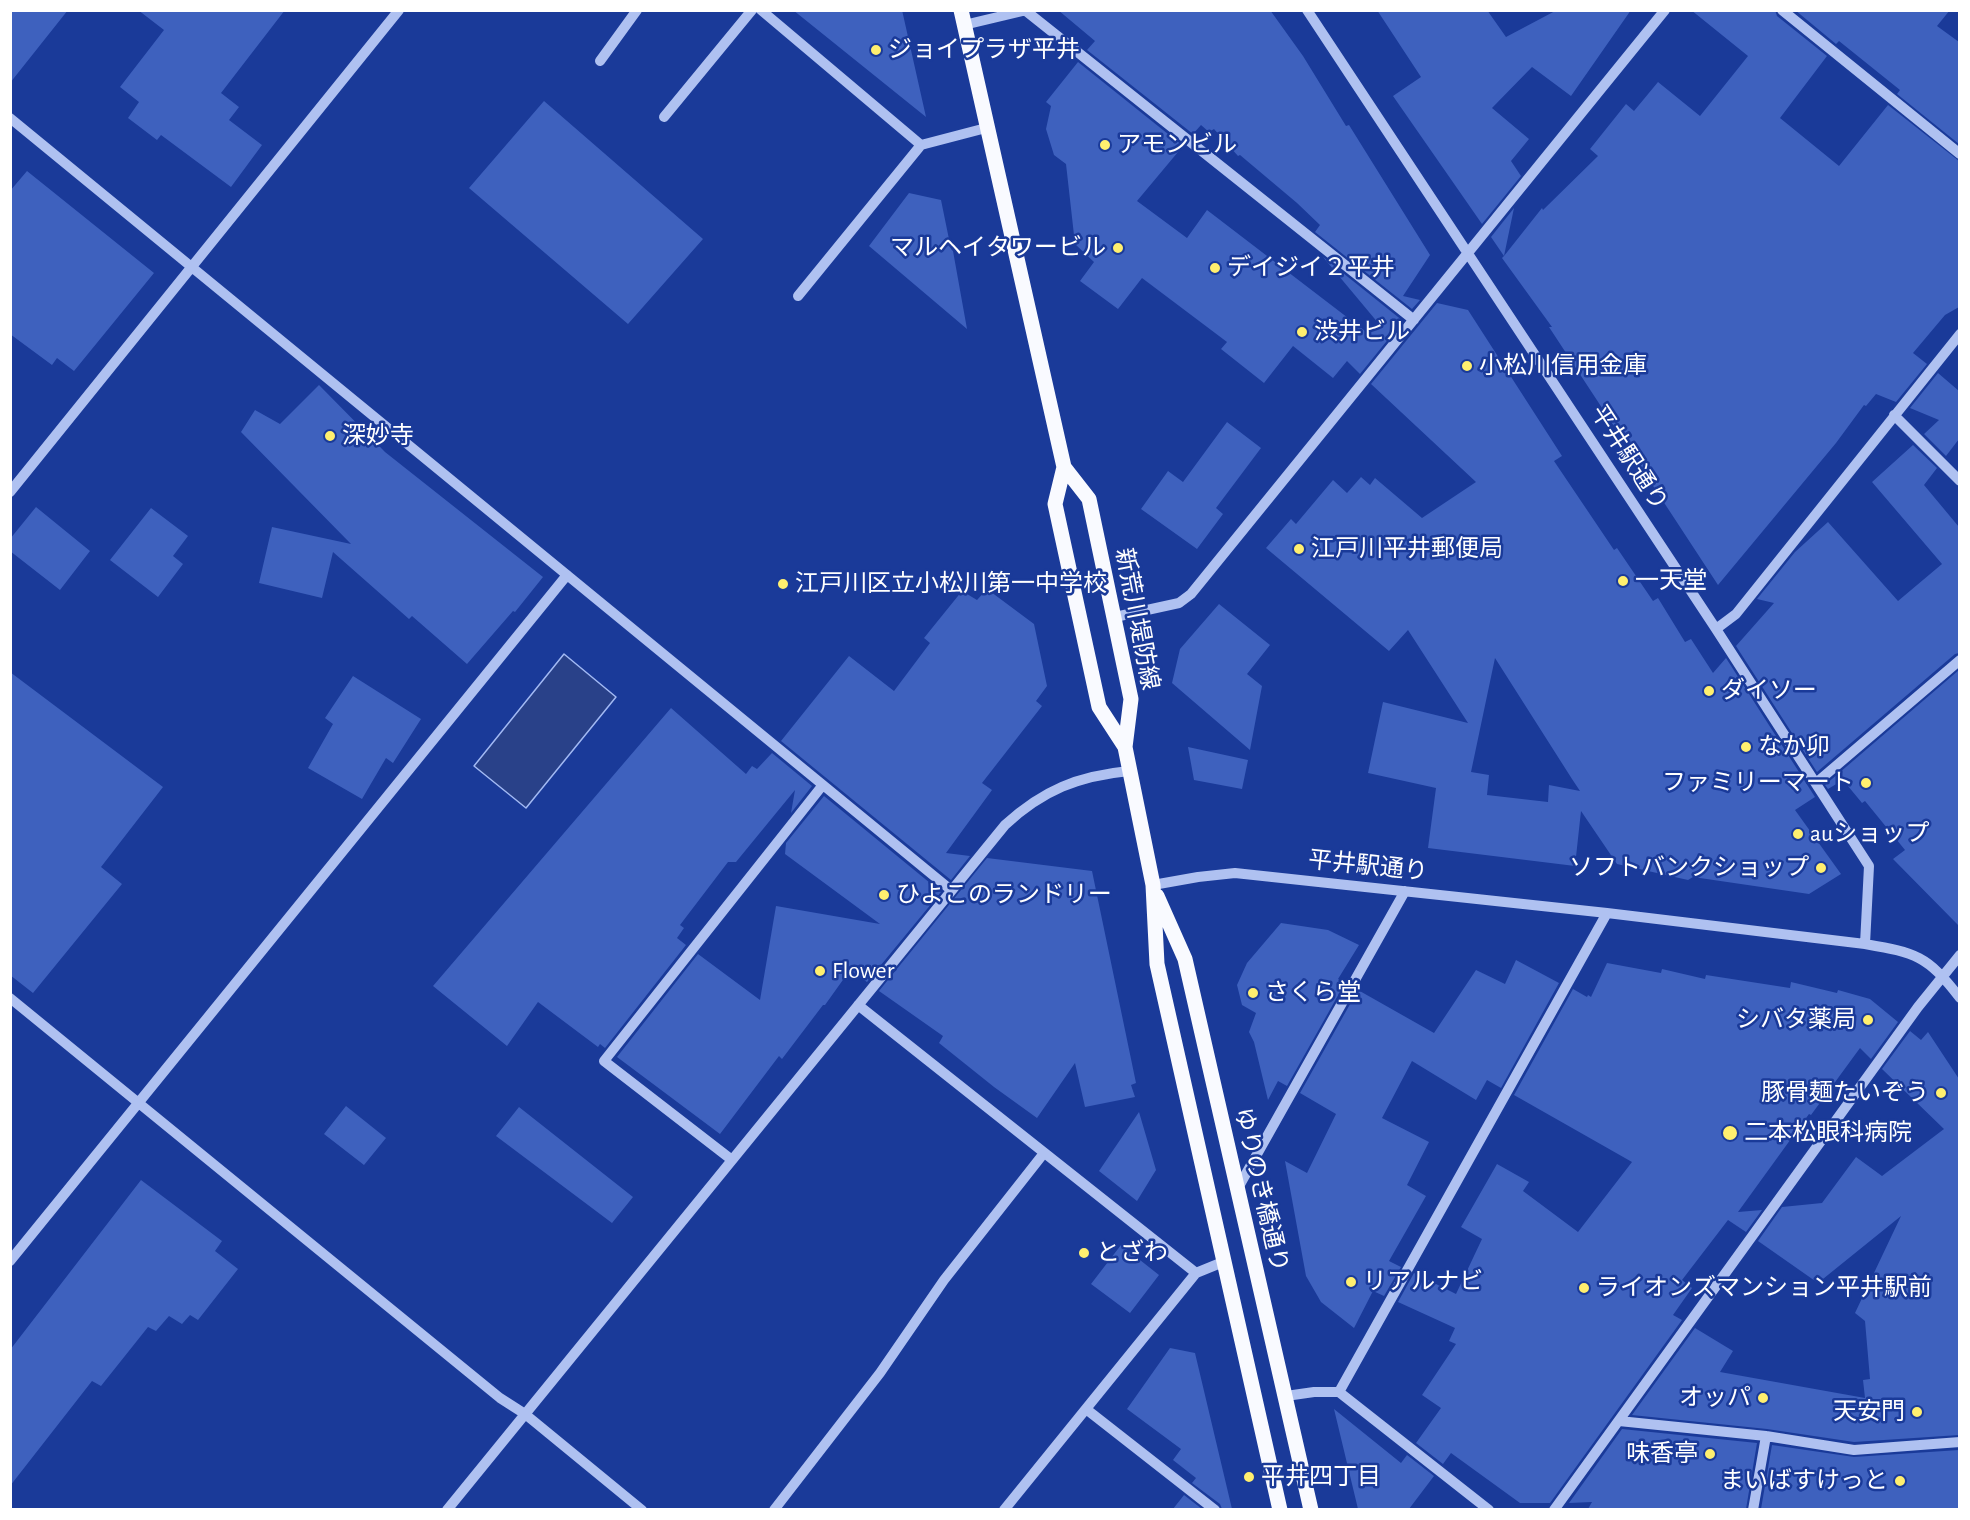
<!DOCTYPE html>
<meta charset="utf-8">
<style>
body{margin:0}
#map{position:relative;width:1970px;height:1520px;overflow:hidden;background:#1a3a99;font-family:"Alegreya Sans",sans-serif}
canvas{display:block}
.frame{position:absolute;inset:0;border:12px solid #fff;pointer-events:none}
</style>
<div id="map">
<canvas width="1970" height="1520"></canvas>
<div class="frame"></div>
</div>
<script>
const context = document.querySelector('canvas').getContext('2d');
context.lineJoin = 'round';
function fillPath(path, color) { context.fillStyle = color; context.fill(path, 'evenodd'); }
function strokePath(path, color, width, dash) { context.strokeStyle = color; context.lineWidth = width; context.lineCap = dash ? 'butt' : 'round'; context.setLineDash(dash || []); context.stroke(path); }
function write(font, color, halo, rows, align = 'center') {
  context.font = font + ' "Alegreya Sans","Noto Sans JP",sans-serif'; context.lineWidth = 5; context.setLineDash([]); context.textBaseline = 'middle'; context.strokeStyle = halo; context.fillStyle = color; for (const [text, x, y, turn = 0] of rows) {
    context.save(); context.translate(x, y); context.rotate((+turn || 0) * Math.PI / 180); context.textAlign = isNaN(turn) ? turn : align; if (halo) context.strokeText(text, 0, 0); context.fillText(text, 0, 0); context.restore();
  }
}
const water = new Path2D(`
 M564,654l52,43 -90,111 -52,-42z`);
fillPath(water, '#294189');
strokePath(water, '#a2b9f3', 1.5);
fillPath(new Path2D(`
 M10,10h58l-58,73z
 M138,10h147l-64,83 18,14 -10,13 33,25 -31,42 -70,-52 -4,5 -29,-22 11,-16 -19,-15 44,-57z
 M793,10h109l24,107z
 M1058,10h212l33,46 43,70 3,-1 81,130 -27,41 17,4 -8,9 -97,-77 5,-7 -23,-22 -57,-48 -2,1 -24,-27 -5,3 -8,-7 -8,9 -106,-84 8,-9z
 M1377,10h110l19,27 51,-27h74l-60,86 -39,-29 -40,41 37,31 -18,22 10,15 -39,48 -89,-128 28,-19z
 M1691,10h84l2,6 50,40 -47,62 59,48 49,-61 71,56v146l-14,8 -32,38 14,11 -31,38 -20,-8 -10,12 -2,-1 -28,38 -118,142 -169,-258h3l-50,-69 2,-2 -13,-19 23,-29 -10,48 38,-48 1,2 55,-54 -8,-7 36,-45 8,7 24,-29 42,34 48,-60z
 M1795,10h155l-13,16 22,16v102l-62,-50 3,-4 -61,-49 -3,3z
 M1078,62l105,84 -46,55 50,37 20,-28 162,124 10,-10 -56,-67 80,64 -43,53 -13,-13 -14,17 -40,-32 -29,37 -43,-34 6,-7 -85,-64 -24,31 -38,-28 14,-19 -19,-18 -9,-80 -12,-9 -8,-26 5,-23 -5,-4z
 M544,101l159,138 -75,85 -159,-136z
 M27,171l127,102 -80,98 -17,-13 -5,7 -42,-31v-143z
 M909,193l32,7 10,49 2,2 14,78 -98,-83z
 M1437,303l31,7 94,146 -8,5 60,89 3,-2 36,53 5,-3 27,44 6,-3 22,34 13,-15 89,139 -20,13 46,64 -32,20 -116,-17 -5,3 -71,-16 -36,-53 -6,55 -147,-18 8,-60 -68,-15 15,-71 85,21 -60,-93 -19,21 -123,-103 25,-29 5,5 37,-44 14,13 14,-16 9,8 5,-7 47,40 54,-36 -105,-98zM1495,658l77,121 8,12 -31,-6 -1,17 -61,-7 2,-20 -18,-3z
 M1938,373l21,18v48l-13,17 -22,-22 15,-14 -29,-12z
 M319,385l66,67 158,125 -28,35 -2,-1 -46,53 -55,-48 -3,3 -76,-67 -11,46 -63,-15 13,-56 79,17 -110,-112 14,-22 25,14z
 M1227,422l34,26 -45,60 7,6 -26,35 -56,-40 27,-38 15,11z
 M1913,445l24,23 -13,17 35,42v126l-4,1 -138,118 -81,-126 38,-43 -17,-4 38,-47 33,-30 70,79 44,-37 -70,-82z
 M36,507l54,44 -30,39 -50,-39v-12z
 M151,508l37,28 -15,20 10,8 -25,33 -48,-37z
 M987,589l47,35 13,62 -11,15 6,5 -60,77 10,7 -46,63 24,3 -19,24 -170,-139 68,-85 45,35 36,-48 -6,-5 38,-47 15,9z
 M1219,604l51,41 -23,29 15,12 -12,64 -78,-67 8,-34z
 M1959,670v256l-66,-67 12,-9 -40,-49 -3,2 -19,-23 -15,9 -3,-4z
 M10,672l153,115 -62,80 21,17 -89,109 -23,-18z
 M353,676l68,43 -28,44 -7,-5 -24,41 -54,-31 25,-44 -8,-6z
 M671,708l75,66 6,-8 5,3 15,-16 40,33 -21,27 4,-23 -59,72h-8l-48,63 4,3 -7,10 9,7 -81,103 -5,-4 -2,3 -60,-45 -31,44 -74,-60z
 M1188,747l60,13 -6,29 -48,-9z
 M824,796l117,96 -74,90 -17,-12 -25,35h-2l-41,54 -3,-3 -59,78 -103,-77 81,-103 62,46 16,-94 104,18 -95,-70 1,-11z
 M987,858l105,13 44,212 -5,2 4,12 -50,10 -10,-44 -38,55 -43,-31 -55,-44 4,-7 -64,-45z
 M1281,923l47,7 31,15 -21,34 7,4 -58,103 -9,-5 -10,19 -14,-58 -5,-10 7,-19 -14,-8 -5,-20 10,-22z
 M1516,960l43,23 -58,105 -14,-8 -11,20 -64,-39 -30,57 47,24 -22,43 19,11 -37,65 12,6 -17,29 -11,-5 -19,37 -33,-26 -15,-26 -21,-115 22,12 29,-59 -36,-21 58,-103 76,43 42,-63 29,14z
 M1607,963l54,10 1,-4 43,10 1,-4 84,13 1,-6 46,11 1,-3 32,9 28,23 -27,37 -11,-11 -49,67 -2,-1 -71,98 24,-2 -16,22 -18,-12 -46,60 10,8 -19,27 9,5 -132,183h-30l-69,-50 -8,11 -27,-21 25,-35 -19,-13 34,-51 -7,-3 6,-13 -57,-26 16,-29 42,21 26,-55 -21,-12 36,-63 32,18 -6,9 55,41 54,-70 -118,-67 59,-106 14,8 1,-2 3,2z
 M1910,1031l11,9 7,-8 31,47v356l-105,7 -87,-13 -135,-14 63,-87 38,23 -13,21 145,26 -2,-18 7,-1 -5,-58 -10,-8 46,-97 -83,67 -60,-42 24,-34 40,-4 34,-46 26,19 62,-47 -62,-60z
 M346,1106l40,32 -22,27 -40,-31z
 M519,1107l114,90 -21,26 -116,-87z
 M1139,1112l17,58 -19,31 -38,-30z
 M141,1180l81,61 -7,10 23,18 -40,51 -8,-5 -8,9 -13,-8 -13,15 -8,-4 -47,59 -9,-5 -82,105v-136z
 M1121,1245l38,30 -29,38 -39,-29z
 M1170,1348l25,5 37,156h-10l-2,-5 -28,-21 4,-5 -23,-18 8,-11 -54,-40z
 M1334,1409l67,54 6,-8 27,21 -25,33h-51z
 M1622,1429l135,14 -11,66h-158l4,-7 -23,1z
 M1772,1445l82,12 105,-7v59h-198z
 M1184,1495l18,14h-29z`), '#3e61be');
strokePath(new Path2D(`
 M761,10l160,135 65,-17
 M1307,10l409,619 153,237 -4,78
 M1782,10l178,144
 M1026,11l388,309
 M964,25l63,-15
 M600,61l37,-51
 M664,117l88,-107
 M10,118l941,772
 M798,296l123,-151
 M1894,415l66,66
 M10,492l389,-482
 M1115,617l64,-14 12,-9 474,-584
 M1716,629l20,-15 224,-280
 M1816,783l144,-123
 M1153,885l45,-8 37,-4 372,40 258,31c51,9 62,11 95,54
 M10,998l490,400 25,16 117,96
 M858,1005l338,268
 M732,1160l-128,-99 218,-275
 M1238,1188l167,-297
 M10,1261l557,-686
 M1339,1392l150,118
 M1286,1396l28,-4h25l268,-479
 M1086,1409l129,101
 M1619,1421l147,15 88,14 106,-8
 M447,1510l558,-685c38,-35 73,-49 124,-54
 M774,1510l106,-137 64,-93 100,-127
 M1004,1510l192,-237 27,-11
 M1554,1510l364,-503 42,-52
 M1753,1510l13,-74`), '#afc1f1', 10);
strokePath(new Path2D(`
 M961,10l103,457 25,32 42,200 -6,48 28,138 4,79 123,546
 M1064,467l-9,37 44,203 26,40
 M1157,896l28,63 126,551`), '#f9faff', 15);
for (const [x, y, r, color] of [
 [876,50,6,"#ffef6f"],
 [1105,145,6,"#ffef6f"],
 [1118,248,6,"#ffef6f"],
 [1215,268,6,"#ffef6f"],
 [1302,332,6,"#ffef6f"],
 [1467,366,6,"#ffef6f"],
 [330,436,6,"#ffef6f"],
 [1299,549,6,"#ffef6f"],
 [1623,581,6,"#ffef6f"],
 [783,584,6,"#ffef6f"],
 [1709,691,6,"#ffef6f"],
 [1746,747,6,"#ffef6f"],
 [1866,783,6,"#ffef6f"],
 [1798,834,6,"#ffef6f"],
 [1821,868,6,"#ffef6f"],
 [884,895,6,"#ffef6f"],
 [820,971,6,"#ffef6f"],
 [1253,993,6,"#ffef6f"],
 [1868,1020,6,"#ffef6f"],
 [1941,1093,6,"#ffef6f"],
 [1730,1133,8,"#ffef6f"],
 [1084,1253,6,"#ffef6f"],
 [1351,1282,6,"#ffef6f"],
 [1584,1288,6,"#ffef6f"],
 [1763,1398,6,"#ffef6f"],
 [1917,1412,6,"#ffef6f"],
 [1710,1454,6,"#ffef6f"],
 [1249,1477,6,"#ffef6f"],
 [1900,1481,6,"#ffef6f"]
]) { const dot = new Path2D(); dot.arc(x, y, r, 0, 2 * Math.PI); context.fillStyle = color; context.fill(dot); strokePath(dot, '#1a3a99', 2); }
write('24px', '#fff', '#1a3a99', [
 ["ジョイプラザ平井",888,50],
 ["アモンビル",1117,145],
 ["マルヘイタワービル",1106,248,"right"],
 ["デイジイ２平井",1227,268],
 ["渋井ビル",1314,332],
 ["小松川信用金庫",1479,366],
 ["深妙寺",342,436],
 ["江戸川平井郵便局",1311,549],
 ["一天堂",1635,581],
 ["江戸川区立小松川第一中学校",795,584],
 ["ダイソー",1721,691],
 ["なか卯",1758,747],
 ["ファミリーマート",1854,783,"right"],
 ["auショップ",1810,834],
 ["ソフトバンクショップ",1809,868,"right"],
 ["ひよこのランドリー",896,895],
 ["Flower",832,971],
 ["さくら堂",1265,993],
 ["シバタ薬局",1856,1020,"right"],
 ["豚骨麺たいぞう",1929,1093,"right"],
 ["二本松眼科病院",1744,1133],
 ["とざわ",1096,1253],
 ["リアルナビ",1363,1282],
 ["ライオンズマンション平井駅前",1596,1288],
 ["オッパ",1751,1398,"right"],
 ["天安門",1905,1412,"right"],
 ["味香亭",1698,1454,"right"],
 ["平井四丁目",1261,1477],
 ["まいばすけっと",1888,1481,"right"]
], 'left');
write('24px', '#fff', '#1a3a99', [
 ["平井駅通り",1629,458,57],
 ["新荒川堤防線",1137,619,79],
 ["平井駅通り",1368,866,6],
 ["ゆりのき橋通り",1261,1190,77]
]);
</script>
